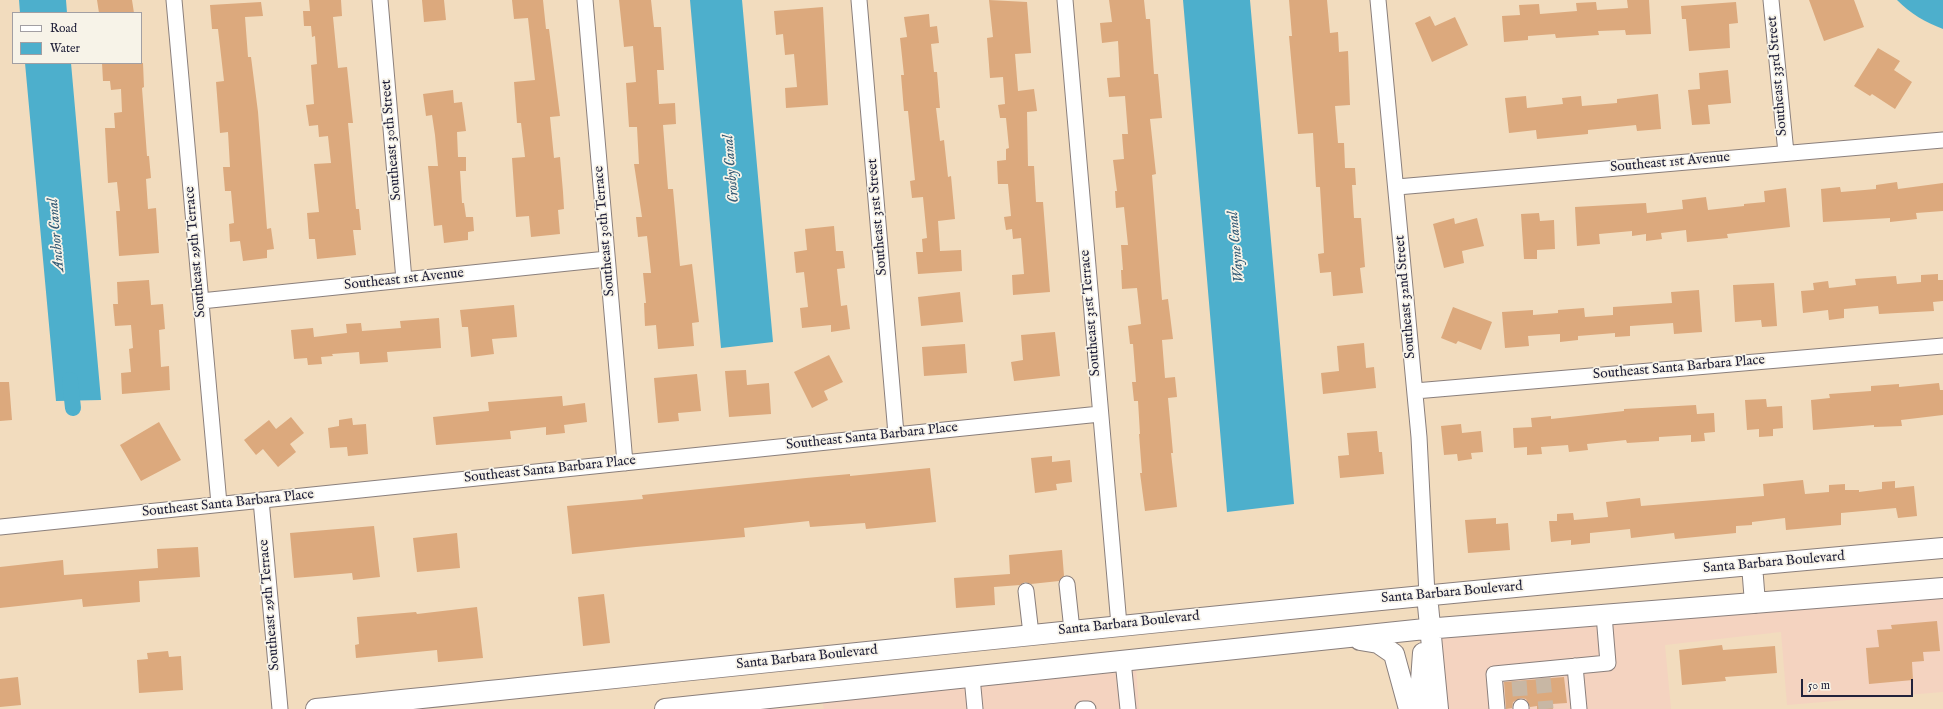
<!DOCTYPE html>
<style>
body{margin:0}
#map{position:relative;width:1943px;height:709px;overflow:hidden;background:#f2dcbe;font-family:"IM FELL English",serif}
canvas{display:block}
.legend{position:absolute;left:12px;top:12px;width:130px;height:52px;box-sizing:border-box;background:#f7f3e8;border:1px solid #a29fa3;margin:0;padding:5px 7px;list-style:none;font-size:12px;color:#22223b}
.legend li{display:flex;align-items:center;gap:8px;height:20px}
.legend b{width:20px;border:1px solid #a29fa3}
.scale{position:absolute;left:1801px;top:679px;width:112px;height:18px;box-sizing:border-box;border:2px solid #22223b;border-top:0;padding-left:5px;font-size:12px;line-height:14px;white-space:nowrap;color:#22223b;-webkit-text-stroke:3px #f7f3e8;paint-order:stroke}
</style>
<div id="map">
<canvas width="1943" height="709"></canvas>
<ul class="legend">
<li><b style="height:5px;background:#fff"></b>Road</li>
<li><b style="height:11px;background:#4dafcc"></b>Water</li>
</ul>
<div class="scale">50 m</div>
</div>
<script>
const context = document.querySelector('canvas').getContext('2d');
context.lineJoin = 'round';
function fillPath(path, color) { context.fillStyle = color; context.fill(path, 'evenodd'); }
function strokePath(path, color, width, dash) { context.strokeStyle = color; context.lineWidth = width; context.lineCap = dash ? 'butt' : 'round'; context.setLineDash(dash || []); context.stroke(path); }
function write(font, color, halo, rows, align = 'center') {
  context.font = font + ' "IM FELL English",serif'; context.lineWidth = 3.5; context.setLineDash([]); context.textBaseline = 'middle'; context.strokeStyle = halo; context.fillStyle = color; for (const [text, x, y, turn = 0] of rows) {
    context.save(); context.translate(x, y); context.rotate((+turn || 0) * Math.PI / 180); context.textAlign = isNaN(turn) ? turn : align; if (halo) context.strokeText(text, 0, 0); context.fillText(text, 0, 0); context.restore();
  }
}
fillPath(new Path2D(`
 M1943,595v97l-156,13 -6,-73 -116,13 6,64h-224l-7,-73z
 M1136,667l3,42h-315l-2,-9z`), '#f4d3c0');
fillPath(new Path2D(`
 M19,0h47l1,13h-47z
 M690,0h52l31,342 -52,6z
 M1183,0h67l44,504 -67,8z
 M1897,0h46v29c-18,-7 -32,-15 -46,-29z
 M25,63h46l30,337 -45,1z`), '#4dafcc');
strokePath(new Path2D(`
 M70,380l3,28`), '#4dafcc', 16);
fillPath(new Path2D(`
 M97,0h35l2,13h-35z
 M309,0h32l1,16 -9,1 5,51 9,-1 6,56h-5l2,21 6,65h3l2,21h-8l3,25 -39,4 -2,-20h-6l-2,-26 12,-1 -5,-48 17,-1 -3,-27 -9,1 -1,-12 -9,1 -3,-21 8,-1 -3,-39 6,-1 -2,-28 -3,1 -1,-11h-7l-1,-15h7z
 M422,0h22l2,20 -22,2z
 M512,0h31l3,29h3l11,87 -10,1 4,41 6,-1 3,35 1,17 -6,1 2,24 -29,3 -2,-21 -13,1 -4,-59 13,-1 -4,-34h-4l-3,-41 21,-2 -7,-62 -14,1z
 M619,0h32l3,27h7l3,43h-7l2,34 16,-1 1,21 -13,1 5,64h5l7,77 12,-2 7,58 -7,1 2,23 -36,3 -2,-24 -11,1 -1,-23h2l-3,-30h8l-4,-37 -9,1 -2,-20h6l-8,-53h5l-2,-37h-8l-3,-44 10,-1 -3,-36 -9,1z
 M989,0l38,2 4,51 -16,1 3,37 16,-2 3,22 -10,1 1,54h6l2,36h7l7,90 -37,3 -1,-20 12,-1 -3,-36 -8,1 -1,-10 -6,1 -2,-13 7,-1 -3,-32h-10l-1,-23 9,-1v-11l3,-1 -3,-30h-6l-2,-13 7,-1 -2,-27 -13,1 -3,-40 6,-1z
 M1109,0h35l2,19h4l4,55h4l4,44 -12,1 6,55 -4,1 10,125 6,-1 5,40 -11,1 3,38 10,-1 2,20 -9,1 5,55h-2l6,54 -32,4 -5,-38h2l-3,-39h1l-2,-33h-4l-2,-19h4l-3,-38h-3l-2,-18 13,-2 -4,-36 -15,1 -1,-19h2l-2,-25h7l-4,-38 -8,1 -1,-17h2l-4,-31 11,-1 -2,-25h6l-3,-38 -16,1 -2,-19 13,-1 -2,-36 -16,2 -2,-20 12,-1z
 M1289,0h38l3,33 8,-1 1,20 9,-1 2,54 -15,1 3,37h6l1,25h10l1,17h-4l2,33h7l4,49 -5,1 3,25 -30,3 -2,-24 -11,1 -2,-19 6,-1 -4,-66h-4l-3,-54 -15,1 -9,-98h3z
 M1627,0h22l2,34 -25,1 -1,-5 -27,1 1,4 -43,3 -1,-4 -27,2v4l-24,2 -2,-26 18,-1 -1,-10 20,-1 1,10 37,-3 -1,-8 20,-1 1,8 31,-2z
 M1809,0h45l10,27 -40,14z
 M261,2l2,14 -18,1 3,40h3l7,55 9,117 4,-1 3,21 -7,1v8l-24,3 -3,-20 -10,1 -1,-18 5,-1 -3,-32h-6l-2,-24h7l-2,-35 -8,1 -4,-51 8,-1 -6,-52h-6l-2,-24z
 M1736,2l2,21 -9,1 1,24 -41,3 -3,-32h-4l-1,-13z
 M823,7l5,98 -42,3 -1,-20 12,-1 -3,-33 -9,1 -2,-21 -7,1 -2,-24z
 M929,14l1,13 7,-1 2,17 -8,1 3,28h3l3,36h-4l4,33 4,-1 4,37 3,-1 4,43 -17,2 2,30 21,-1 1,21 -44,3 -2,-22h7l-1,-13 5,-1 -4,-41 -11,1 -2,-17 5,-1 -7,-69h-4l-3,-36h3l-4,-37 7,-1 -3,-20z
 M1430,16l5,10 20,-9 13,28 -36,17 -17,-39z
 M1878,48l22,13 -6,9 18,12 -17,27 -23,-15 -2,2 -16,-10z
 M102,63h41l1,24 -2,1 5,68h2l2,22 -5,1 2,30 8,-1 3,45 -40,3 -3,-45h4l-3,-29 -9,1 -3,-55h10l-1,-15 8,-1 -1,-23 -10,1 -1,-9h-7z
 M1728,70l3,33 -23,2 2,19 -18,1 -4,-35 12,-1 -1,-16z
 M453,90l1,13 8,-1 4,29 -9,1 1,25h8v14h-6l2,32h2l2,14h7l1,14 -6,1v8l-24,3 -2,-18 -8,1 -6,-60h10l-3,-31 -3,-20 -6,1 -3,-22z
 M1658,94l3,35 -24,2 -1,-6 -48,5v4l-51,5 -1,-9 -27,3 -4,-35 21,-2 1,12 36,-4 -1,-6 19,-2 1,10 35,-3v-4z
 M1897,182l1,7 45,-6v28l-27,2 1,6 -27,3v-4l-67,4 -2,-33 19,-2 1,5 35,-3v-4z
 M1786,188l4,39 -63,7 1,4 -41,4 -1,-12 -25,3 1,6 -16,2v-7l-14,2v-5l-33,3 1,10 -23,2 -2,-39 71,-4 1,10 36,-4 -1,-9 24,-3 2,13 36,-4v-2l21,-2 -1,-11z
 M1539,213l1,8 14,-1 1,29 -18,1v9h-13l-3,-45z
 M1454,218l1,6 22,-6 7,28 -22,5 2,12 -20,5 -11,-44z
 M834,226l2,25h7l2,17 -8,1 4,37 6,-1 3,24 -19,3v-7l-29,3 -2,-20 8,-1 -4,-35 -8,1 -2,-21 13,-2 -2,-21z
 M1938,274v6h5v21l-10,1 1,9 -55,3 -1,-8 -34,3v9l-15,2 -1,-10 -25,3 -2,-22 13,-1 -1,-7 15,-2 1,7 27,-3 -1,-6 41,-3 1,8 24,-2v-7z
 M149,280l2,25 12,-1 2,25 -6,1 2,37 8,-1 1,24 -48,4 -1,-21 10,-1 -2,-23 4,-1 -2,-23 -16,1 -2,-22h5l-1,-22z
 M1774,283l3,43 -15,1 -1,-7 -26,2 -2,-37z
 M1699,290l3,42 -28,2 -1,-11 -43,3v10l-15,1v-4l-37,3v4l-18,2v-8l-32,2 1,10 -24,2 -3,-36 31,-2v5l25,-2v-3l26,-2 1,9 28,-2v-8l59,-4 -1,-11z
 M960,292l3,30 -42,4 -3,-29z
 M514,305l3,32 -25,2 2,15 -23,3 -3,-30h-6l-2,-17z
 M1453,307l39,15 -11,28 -23,-9 -2,3 -15,-6z
 M439,318l2,30 -54,4 1,10 -28,2 -1,-12 -27,2 1,2 -12,1 1,7 -14,1 -1,-7 -13,1 -3,-29 22,-2 1,9 33,-4 -1,-9 15,-1 1,8 39,-3 -1,-7z
 M1055,332l5,44 -46,5 -3,-19 12,-2 -2,-25z
 M1364,343l2,25 8,-1 2,21 -53,6 -2,-21 18,-2 -2,-25z
 M965,344l2,29 -43,3 -2,-29z
 M829,355l14,27 -19,9 4,9 -16,8 -18,-36z
 M746,370l1,15 22,-2 2,31 -42,3 -4,-46z
 M697,374l4,37 -23,2 1,8 -21,2 -4,-45z
 M0,382h9l3,38 -12,1z
 M1939,383l1,7h3v25l-42,5 1,6 -28,1v-2l-61,5 -2,-30 19,-2 -1,-4 42,-3v-5l28,-2v3z
 M562,396l1,10 22,-3 2,19 -23,3 1,8 -19,2v-8l-36,4 1,8 -75,6 -3,-28 56,-6 -1,-9z
 M1766,399l1,8 15,-1 1,22 -10,1v7l-14,1v-8l-12,1 -2,-30z
 M1696,405l1,9 17,-1 1,19 -11,1 1,8 -14,1v-7l-32,2v4l-32,2 -1,-3 -39,4 1,6 -19,2 -1,-7 -27,2 1,7 -15,1v-8l-13,1 -1,-20 19,-1 -1,-9 20,-2v3l73,-8v-2z
 M291,417l13,16 -14,11 6,8 -18,15 -15,-18 -7,6 -12,-15 25,-20 7,9z
 M352,418l1,7 13,-1 2,30 -20,2 -1,-9 -17,1 -2,-20 11,-2v-6z
 M159,422l22,38 -40,21 -21,-36z
 M1461,424l1,9 19,-2 2,21 -12,1 1,6 -14,2 -1,-7 -13,1 -3,-29z
 M1377,431l2,21h3l2,22 -44,4 -2,-22 11,-1 -2,-22z
 M1052,456v6l18,-2 2,22 -16,2 1,6 -22,3 -4,-35z
 M930,468l6,54 -70,7 -1,-6 -55,4 -1,-6 -65,7 1,9 -109,10 -64,7 -5,-48 76,-7 -1,-4 164,-17 44,-4v2z
 M1803,480l2,14 24,-2v-7l16,-1v6h14v2l23,-3v-7l13,-1v7l19,-2 3,30 -19,2 -2,-10 -55,5v12l-55,5 -1,-12 -33,4v3l-16,1v7l-61,6 -1,-6 -43,5 -1,-9 -40,4v10l-19,2v-5l-20,2 -2,-21h8v-7l16,-1 1,7 34,-3 -2,-15 34,-4 1,8 123,-10 -1,-12z
 M1496,518v6l12,-1 2,27 -42,3 -3,-33z
 M374,526l6,51 -27,3 -1,-7 -58,5 -4,-45z
 M457,533l3,35 -43,4 -4,-34z
 M198,547l2,30 -61,4 1,21 -57,5 -1,-8 -82,9v-41l63,-7 1,15 94,-7 -1,-19z
 M1062,550l2,26 -5,5 -28,3 -6,-2 -5,3 -26,2 1,18 -39,3 -2,-30 56,-4 -1,-19z
 M604,594l6,49 -27,3 -5,-49z
 M477,607l6,51 -45,4 -1,-12 -81,8 -1,-13 4,-1 -2,-27 59,-5 1,2z
 M1937,621l3,30 -17,1 1,9 -12,1 1,18 -44,4 -3,-36 13,-1 -2,-17 15,-1 -1,-4z
 M1722,645l1,5 52,-4 2,27 -52,4 1,4 -44,4 -3,-35z
 M168,651l1,6 12,-1 2,34 -44,3 -2,-33 11,-1 -1,-6z
 M18,677l3,28 -21,2v-28z
 M1564,677l3,26 -15,1 1,5h-16v-3l-7,1 -4,-8 -5,-1 -8,4 -1,6 -6,1 -2,-27z`), '#dca97d');
strokePath(new Path2D(`
 M1543,678l3,31
 M1519,681l2,26`), '#c8b7a4', 15, [15, 8]);
const minor = new Path2D(`
 M174,0l45,504
 M380,0l24,280
 M585,0l40,463
 M859,0l37,434
 M1065,0l54,625
 M1378,0l41,437 8,158
 M1771,0l15,153
 M1397,187l546,-47
 M201,301l406,-42
 M1415,391l528,-45
 M261,500l19,209
 M0,527l1100,-113
 M1067,584l5,46
 M1026,591l5,43
 M1123,661l5,48
 M1575,666l4,43
 M972,677l3,32
 M1521,707v2
 M1083,709h5
 M1497,709l-3,-35 114,-11 -4,-48`);
const major = new Path2D(`
 M1752,565l3,38
 M1427,595l11,114
 M1360,640l18,3 16,11 15,55
 M316,709c542,-56 1084,-114 1627,-161
 M665,709l760,-80 518,-41
 M1419,709l4,-56`);
strokePath(minor, '#8a7f7c', 17);
strokePath(major, '#8a7f7c', 22);
strokePath(minor, '#fff', 15);
strokePath(major, '#fff', 20);
write('14px', '#22223b', '#f7f3e8', [
 ["Southeast 33rd Street",1778,76,-95],
 ["Southeast 30th Street",392,140,-95],
 ["Southeast 1st Avenue",1670,163,-5],
 ["Southeast 31st Street",878,217,-95],
 ["Southeast 30th Terrace",605,231,-95],
 ["Southeast 29th Terrace",196,252,-95],
 ["Southeast 1st Avenue",404,280,-6],
 ["Southeast 32nd Street",1406,297,-95],
 ["Southeast 31st Terrace",1091,313,-95],
 ["Southeast Santa Barbara Place",1679,368,-5],
 ["Southeast Santa Barbara Place",872,437,-6],
 ["Southeast Santa Barbara Place",550,470,-6],
 ["Southeast Santa Barbara Place",228,504,-6],
 ["Santa Barbara Boulevard",1774,563,-5],
 ["Santa Barbara Boulevard",1452,593,-5],
 ["Southeast 29th Terrace",270,605,-95],
 ["Santa Barbara Boulevard",1129,624,-6],
 ["Santa Barbara Boulevard",807,658,-6]
]);
write('italic 15px', '#335a75', '#f7f3e8', [
 ["Crosby Canal",732,169,-95],
 ["Anchor Canal",57,235,-95],
 ["Wayne Canal",1237,247,-95]
]);
</script>
